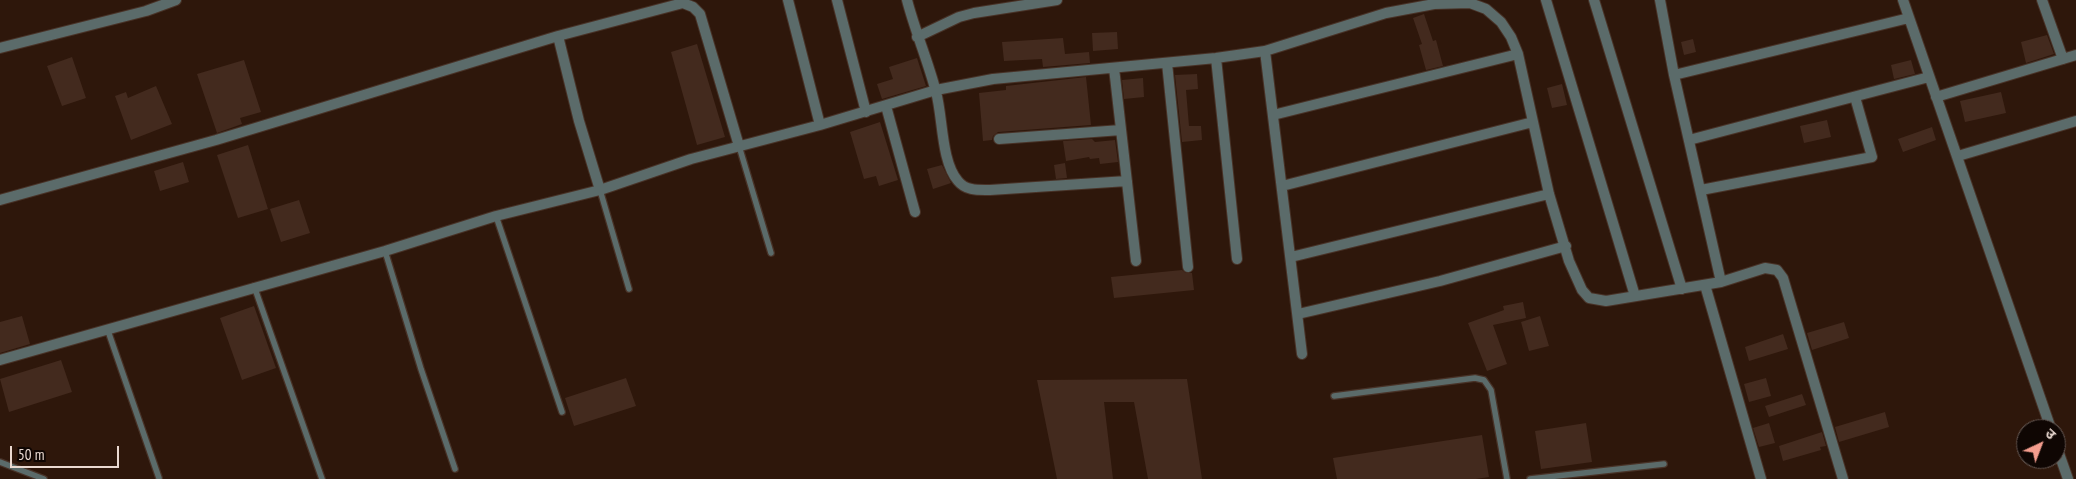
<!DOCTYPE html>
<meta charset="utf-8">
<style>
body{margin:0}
#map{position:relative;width:2076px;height:479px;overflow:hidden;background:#2e170b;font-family:"PT Sans Narrow","Noto Sans Devanagari",sans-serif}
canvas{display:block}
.north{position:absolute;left:2016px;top:419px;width:50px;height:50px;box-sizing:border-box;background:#0f0603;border:1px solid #675a55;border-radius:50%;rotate:43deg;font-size:14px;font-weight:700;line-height:20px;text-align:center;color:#ead9d1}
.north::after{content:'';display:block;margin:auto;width:18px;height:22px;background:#f59d8e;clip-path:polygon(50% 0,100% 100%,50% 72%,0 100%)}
.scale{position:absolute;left:10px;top:446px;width:109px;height:22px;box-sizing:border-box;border:2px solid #ead9d1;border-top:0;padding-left:6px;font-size:15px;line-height:18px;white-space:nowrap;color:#ead9d1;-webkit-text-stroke:4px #0f0603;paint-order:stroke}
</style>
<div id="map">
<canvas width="2076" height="479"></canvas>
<div class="north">उ</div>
<div class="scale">50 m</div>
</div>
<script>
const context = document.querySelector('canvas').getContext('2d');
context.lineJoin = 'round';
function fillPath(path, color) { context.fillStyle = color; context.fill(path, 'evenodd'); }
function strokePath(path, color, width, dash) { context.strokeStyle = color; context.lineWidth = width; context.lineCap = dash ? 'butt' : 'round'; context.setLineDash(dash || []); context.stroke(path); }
fillPath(new Path2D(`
 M1424,14l9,27 3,-1 7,26 -17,4 -7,-25 3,-1 -9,-26z
 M1117,32l1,17 -25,2 -1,-18z
 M2047,35l7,19 -28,9 -5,-21z
 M1063,38l2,16 24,-2 1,11 -47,4 -1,-8 -38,2 -2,-19z
 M1693,39l3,13 -12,3 -3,-13z
 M697,44l28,93 -28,8 -26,-93z
 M72,57l14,41 -24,8 -15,-40z
 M917,58l9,28 -44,13 -5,-15 16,-5 -4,-12z
 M244,60l17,52 -21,6 2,6 -25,9 -20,-59z
 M1911,60l4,14 -21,5 -3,-14z
 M1197,74l1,15 -12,1 3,36h12l1,14 -20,2 -7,-67z
 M1086,77l5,48 -93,7 -5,4 -1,4 -9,1 -4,-48 27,-3v-4z
 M1143,78l1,19 -20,2 -2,-19z
 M1562,84l5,21 -15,3 -5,-20z
 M156,86l16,38 -41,16 -16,-44 11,-4 2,6z
 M2001,92l5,21 -41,9 -5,-21z
 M1827,120l4,17 -27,6 -4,-17z
 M880,122l18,58 -19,6 -3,-10 -12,3 -14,-47z
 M1932,127l4,13 -33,12 -5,-13z
 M1092,139l3,3 20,-2 3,22 -18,2 -1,-6 -9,1 -1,-2 -23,4 -3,-20z
 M248,145l20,64 -30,9 -21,-63z
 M183,162l6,20 -29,9 -6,-20z
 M1065,163l2,15 -11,1 -2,-14z
 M942,165l9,18 -18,6 -6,-20z
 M299,200l11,33 -29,9 -11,-33z
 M1182,270l4,3h6l2,17 -80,8 -3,-21z
 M1523,302l3,16 -33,7 14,39 -20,7 -19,-48 36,-13 -1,-4z
 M254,306l22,62 -34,12 -22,-62z
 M22,316l8,28 -30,9v-31z
 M1540,316l9,30 -20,5 -8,-29z
 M1844,322l5,16 -37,12 -5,-17z
 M1783,334l5,15 -39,12 -4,-14z
 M61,360l11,32 -63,20 -9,-33z
 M626,378l10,28 -62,20 -9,-28z
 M1766,378l5,18 -22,6 -5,-18z
 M1187,379l15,100h-54l-14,-77h-30l9,77h-56l-20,-99z
 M1802,394l4,11 -37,12 -4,-11z
 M1885,412l4,15 -50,15 -4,-15z
 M1586,423l6,39 -51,7 -6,-38z
 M1769,423l6,20 -16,4 -6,-19z
 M1822,432l4,14 -6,1 1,3 -38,11 -4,-15z
 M1482,435l7,42 -13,2h-139l-4,-21z`), '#432a1e');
const lane = new Path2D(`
 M739,146l32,107
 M600,190l29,99
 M496,216l66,196
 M385,251l36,118 34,100
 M254,286l68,193
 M107,328l52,150
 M1334,396l141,-18 9,2 7,10 16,89
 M0,462l44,17
 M1530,479l134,-15`);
const street = new Path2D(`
 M788,0l32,125
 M837,0l29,112
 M907,0c8,31 21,61 29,92 7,25 5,70 22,89 8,10 20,9 32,9l137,-9
 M1546,0l89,296
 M1594,0l88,289
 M1660,0l14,75 47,207
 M1903,0l148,429
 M2042,0l21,59
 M558,36l21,85 21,69
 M917,37l42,-20 15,-4 83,-13
 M0,48l146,-37 30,-11
 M1265,51l37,303
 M1216,58l21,201
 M1167,63l21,204
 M1114,68l22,193
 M1674,75l235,-57
 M1936,97l140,-42
 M886,106l29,106
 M1273,115l245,-61
 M999,139l122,-9
 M1689,140l240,-63
 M1958,156l118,-35
 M1282,186l251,-64
 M1701,190l171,-33 -17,-60
 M0,200l216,-60 342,-104 125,-33 10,4 7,7 39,132
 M1291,257l258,-63
 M1705,285l56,194
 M1298,314l142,-33 126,-35
 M0,360l385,-109 111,-35 104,-26 91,-31 129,-34 116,-35 57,-11 223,-21 49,-7 121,-38 48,-9 36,-1 16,6 15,13 10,15 7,17 31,140 20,67 13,29 7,8 17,3 115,-19 44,-14 12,2 6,8 60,201
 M2056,445l12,34`);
strokePath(lane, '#483227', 8);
strokePath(street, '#483227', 12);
strokePath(lane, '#5b6b6a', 5.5);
strokePath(street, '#5b6b6a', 10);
</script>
